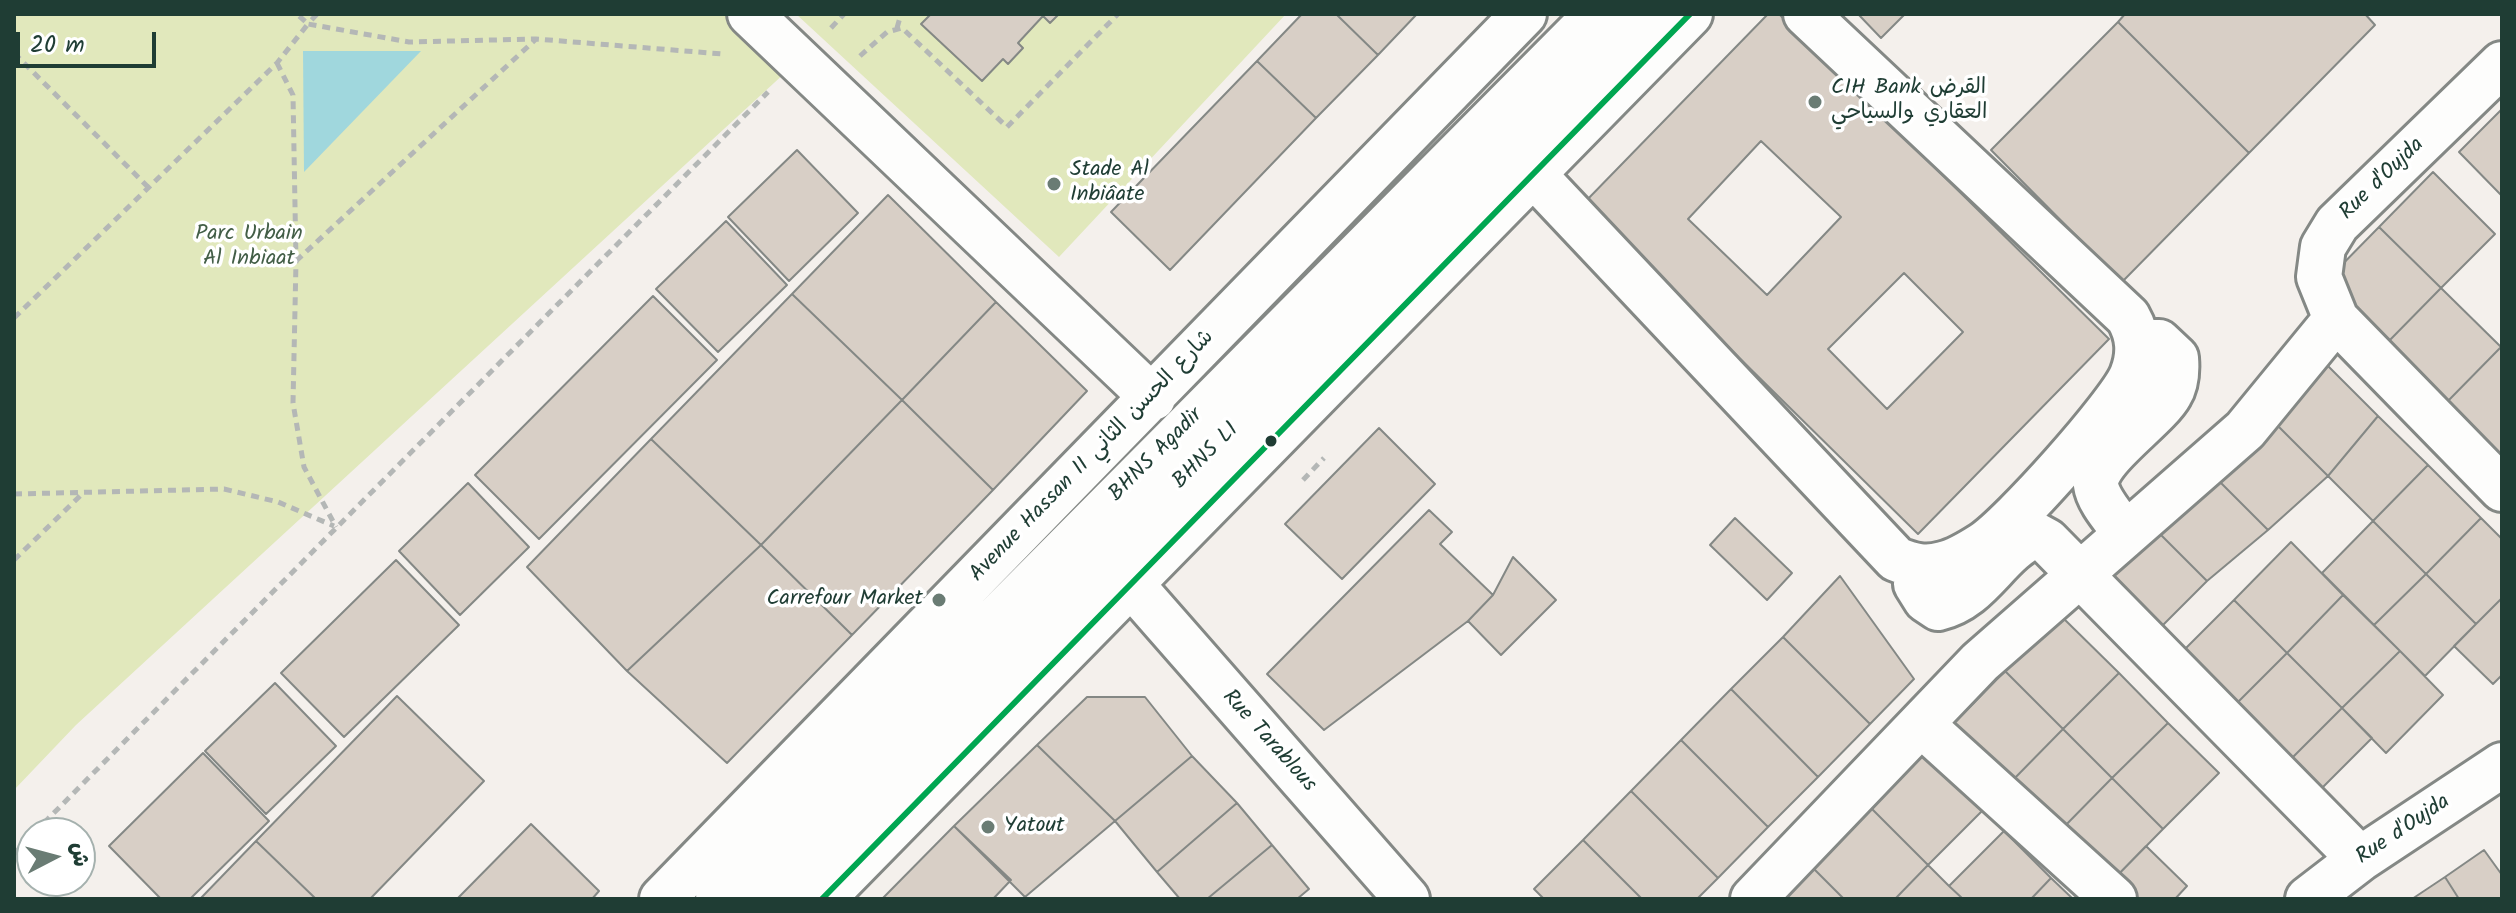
<!DOCTYPE html>
<meta charset="utf-8">
<style>
body{margin:0}
#map{position:relative;width:2516px;height:913px;overflow:hidden;background:#f4f0ec;font-family:Kalam,"Playpen Sans Arabic",sans-serif}
canvas{display:block}
.frame{position:absolute;inset:0;border:16px solid #1f3d34;pointer-events:none}
.north{position:absolute;left:16px;top:817px;width:80px;height:80px;box-sizing:border-box;background:#fff;border:2px solid #a5b1ae;border-radius:50%;rotate:84deg;font-size:22px;font-weight:700;line-height:32px;text-align:center;color:#1f3d34}
.north::after{content:'';display:block;margin:auto;width:28px;height:36px;background:#6a7c74;clip-path:polygon(50% 0,100% 100%,50% 72%,0 100%)}
.scale{position:absolute;left:16px;top:32px;width:140px;height:36px;box-sizing:border-box;border:4px solid #1f3d34;border-top:0;padding-left:10px;font-size:24px;line-height:28px;white-space:nowrap;color:#1f3d34;-webkit-text-stroke:6px #fff;paint-order:stroke}
</style>
<div id="map">
<canvas width="2516" height="913"></canvas>
<div class="frame"></div>
<div class="north">ش</div>
<div class="scale">20 m</div>
</div>
<script>
const context = document.querySelector('canvas').getContext('2d');
context.lineJoin = 'round';
function fillPath(path, color) { context.fillStyle = color; context.fill(path, 'evenodd'); }
function strokePath(path, color, width, dash) { context.strokeStyle = color; context.lineWidth = width; context.lineCap = dash ? 'butt' : 'round'; context.setLineDash(dash || []); context.stroke(path); }
function write(font, color, halo, rows, align = 'center') {
  context.font = font + ' Kalam,"Playpen Sans Arabic",sans-serif'; context.lineWidth = 7; context.setLineDash([]); context.textBaseline = 'middle'; context.strokeStyle = halo; context.fillStyle = color; for (const [text, x, y, turn = 0] of rows) {
    context.save(); context.translate(x, y); context.rotate((+turn || 0) * Math.PI / 180); context.textAlign = isNaN(turn) ? turn : align; if (halo) context.strokeText(text, 0, 0); context.fillText(text, 0, 0); context.restore();
  }
}
fillPath(new Path2D(`
 M14,14h726l59,46 -723,665 -62,65z
 M796,14h490l-227,243z`), '#e1e8bc');
fillPath(new Path2D(`
 M303,51h118l-117,121z`), '#a0d7dd');
const building = new Path2D(`
 M931,14h128l-9,9 -7,-7 -25,27 5,5 -15,16 -5,-5 -21,22 -61,-57z
 M1302,14h34l42,41 -62,63 -59,-57z
 M1336,14h81l-39,41z
 M1768,14h11l330,325 -191,195 -335,-330zM1761,141l80,76 -74,78 -79,-76zM1904,273l59,59 -76,77 -59,-60z
 M1858,14h47l-24,24z
 M2125,14h240l10,11 -126,128 -131,-131z
 M2118,22l131,131 -127,129 -131,-132z
 M1257,61l59,57 -146,152 -59,-58z
 M2502,109v87l-43,-44z
 M797,150l61,63 -69,68 -61,-64z
 M2433,172l62,62 -54,54 -62,-61z
 M888,195l108,107 -94,98 -110,-106z
 M726,221l61,64 -69,67 -62,-63z
 M2379,227l62,61 -56,57 -61,-62z
 M2441,288l60,59 -56,57 -60,-59z
 M792,294l110,106 -141,145 -110,-106z
 M653,296l64,64 -178,179 -64,-64z
 M996,302l91,89 -94,99 -91,-90z
 M2501,347l1,109 -2,2 -55,-54z
 M2321,359l57,57 -50,60 -56,-56z
 M902,400l91,90 -141,145 -91,-90z
 M2378,416l50,49 -55,56 -45,-45z
 M2272,420l56,56 -60,54 -57,-57z
 M1379,428l56,56 -93,95 -57,-55z
 M651,439l110,106 -134,126 -100,-104z
 M2428,465l53,53 -55,56 -53,-53z
 M2211,473l57,57 -61,51 -57,-57z
 M468,483l61,64 -69,68 -61,-64z
 M1429,510l23,22 -12,12 53,51 -25,26 -144,109 -57,-56z
 M1735,518l57,55 -25,27 -57,-55z
 M2481,518l21,21v59l-26,26 -50,-50z
 M2373,521l53,53 -52,51 -52,-52z
 M2150,524l57,57 -55,55 -57,-57z
 M2291,542l52,53 -56,58 -53,-53z
 M761,545l91,90 -125,128 -100,-92z
 M1513,557l43,43 -55,55 -33,-34 25,-26z
 M396,560l63,65 -115,112 -63,-64z
 M2426,574l50,50 -51,52 -51,-51z
 M1840,576l74,103 -44,45 -87,-87z
 M2343,595l57,56 -58,57 -55,-55z
 M2502,598v77l-9,9 -39,-38z
 M2234,600l53,53 -57,57 -53,-53z
 M2060,615l59,58 -56,56 -58,-58z
 M1783,637l87,87 -52,53 -87,-88z
 M2400,651l43,44 -57,58 -44,-45z
 M2287,653l55,55 -57,57 -55,-55z
 M2005,671l58,58 -54,55 -58,-58z
 M2119,673l49,50 -56,55 -49,-49z
 M275,683l61,63 -70,68 -61,-63z
 M1731,689l87,88 -50,50 -87,-87z
 M397,696l87,85 -114,118h-54l-60,-58z
 M1087,697h58l47,59 -77,65 -78,-76z
 M2342,708l30,30 -57,57 -30,-30z
 M2168,723l51,50 -56,56 -51,-51z
 M2063,729l49,49 -54,55 -49,-49z
 M1681,740l87,87 -50,51 -87,-87z
 M1037,745l78,76 -90,76 -71,-71z
 M203,753l66,68 -79,78h-29l-52,-53z
 M1924,754l58,57 -54,54 -57,-57z
 M1192,756l45,47 -80,69 -42,-51z
 M2112,778l51,51 -54,55 -51,-51z
 M1631,791l87,87 -21,21h-55l-59,-59z
 M1237,803l35,42 -65,54h-27l-23,-27z
 M1871,808l57,57 -33,34h-51l-31,-31z
 M531,824l68,67 -7,8h-135z
 M954,826l57,54 -18,19h-111z
 M2004,831l47,47 -20,21h-68l-14,-13z
 M1583,840l59,59h-98l-10,-10z
 M256,841l60,58h-116z
 M1272,845l37,44 -12,10h-90z
 M2146,846l41,40 -12,13h-52l-14,-15z
 M2484,850l18,25v24h-43l-14,-22z
 M1928,865l21,21 14,13h-68z
 M1813,868l31,31h-62z
 M2445,877l14,22h-47z
 M2051,878l22,21h-42z`);
fillPath(building, '#d8cfc6');
strokePath(building, '#848885', 2);
const minor = new Path2D(`
 M750,14l403,384
 M2502,64l-165,160 -14,23 -4,30 17,42 166,170
 M1533,174l363,385c17,7 29,10 47,5 13,-3 28,-12 39,-19 28,-17 138,-140 150,-170 8,-21 7,-39 -4,-58l-322,-303
 M2125,533c-9,-13 -27,-32 -29,-48 -3,-25 61,-67 74,-91 7,-11 7,-24 6,-36l-17,-16h-20
 M1918,568l-2,16 10,16 12,8c44,-10 59,-57 98,-73l11,6 313,318
 M1131,584l276,315
 M1921,724l193,175
 M662,899l862,-885
 M718,899l879,-885
 M770,899l873,-885
 M822,899l868,-885
 M1753,899l227,-237 265,-232 91,-111
 M2308,899l52,-40 142,-94`);
strokePath(minor, '#848885', 50);
strokePath(new Path2D(`
 M317,14l-9,10 101,18 127,-3 187,15
 M831,28l13,-14
 M897,28l4,-14
 M14,53l134,134
 M860,56l27,-24 15,-4 105,99 111,-113
 M277,63l16,32 3,166 -3,142 11,64 32,60
 M296,261l239,-221
 M14,318l263,-255 31,-39 -11,-10
 M1303,480l21,-22
 M14,494l210,-5 54,13 56,24
 M14,560l68,-66
 M34,833l734,-741
 M14,854l18,-19`), '#b4b7b6', 5, [8, 6]);
strokePath(minor, '#fdfdfc', 44);
strokePath(new Path2D(`
 M822,899l868,-885`), '#00a651', 6);
for (const [x, y, r, color] of [
 [1815,102,8,"#6a7c74"],
 [1054,184,8,"#6a7c74"],
 [1271,441,7,"#1f3d34"],
 [939,600,8,"#6a7c74"],
 [988,827,8,"#6a7c74"]
]) { const dot = new Path2D(); dot.arc(x, y, r, 0, 2 * Math.PI); context.fillStyle = color; context.fill(dot); strokePath(dot, '#fff', 3); }
write('22px', '#1f3d34', '#fff', [
 ["CIH Bank القرض",1831,89],
 ["العقاري والسياحي",1831,114],
 ["Stade Al",1070,171],
 ["Inbiâate",1070,196],
 ["Carrefour Market",923,600,"right"],
 ["Yatout",1004,827]
], 'left');
write('22px', '#1f3d34', '#fff', [
 ["Rue d'Oujda",2383,180,-44],
 ["BHNS Agadir",1157,456,-45],
 ["Avenue Hassan II شارع الحسن الثاني",1093,457,-46],
 ["BHNS L1",1207,457,-45],
 ["Rue Tarablous",1268,742,48],
 ["Rue d'Oujda",2404,831,-34]
]);
write('22px', '#435e47', '#fff', [
 ["Parc Urbain",249,235],
 ["Al Inbiaat",249,260]
]);
</script>
